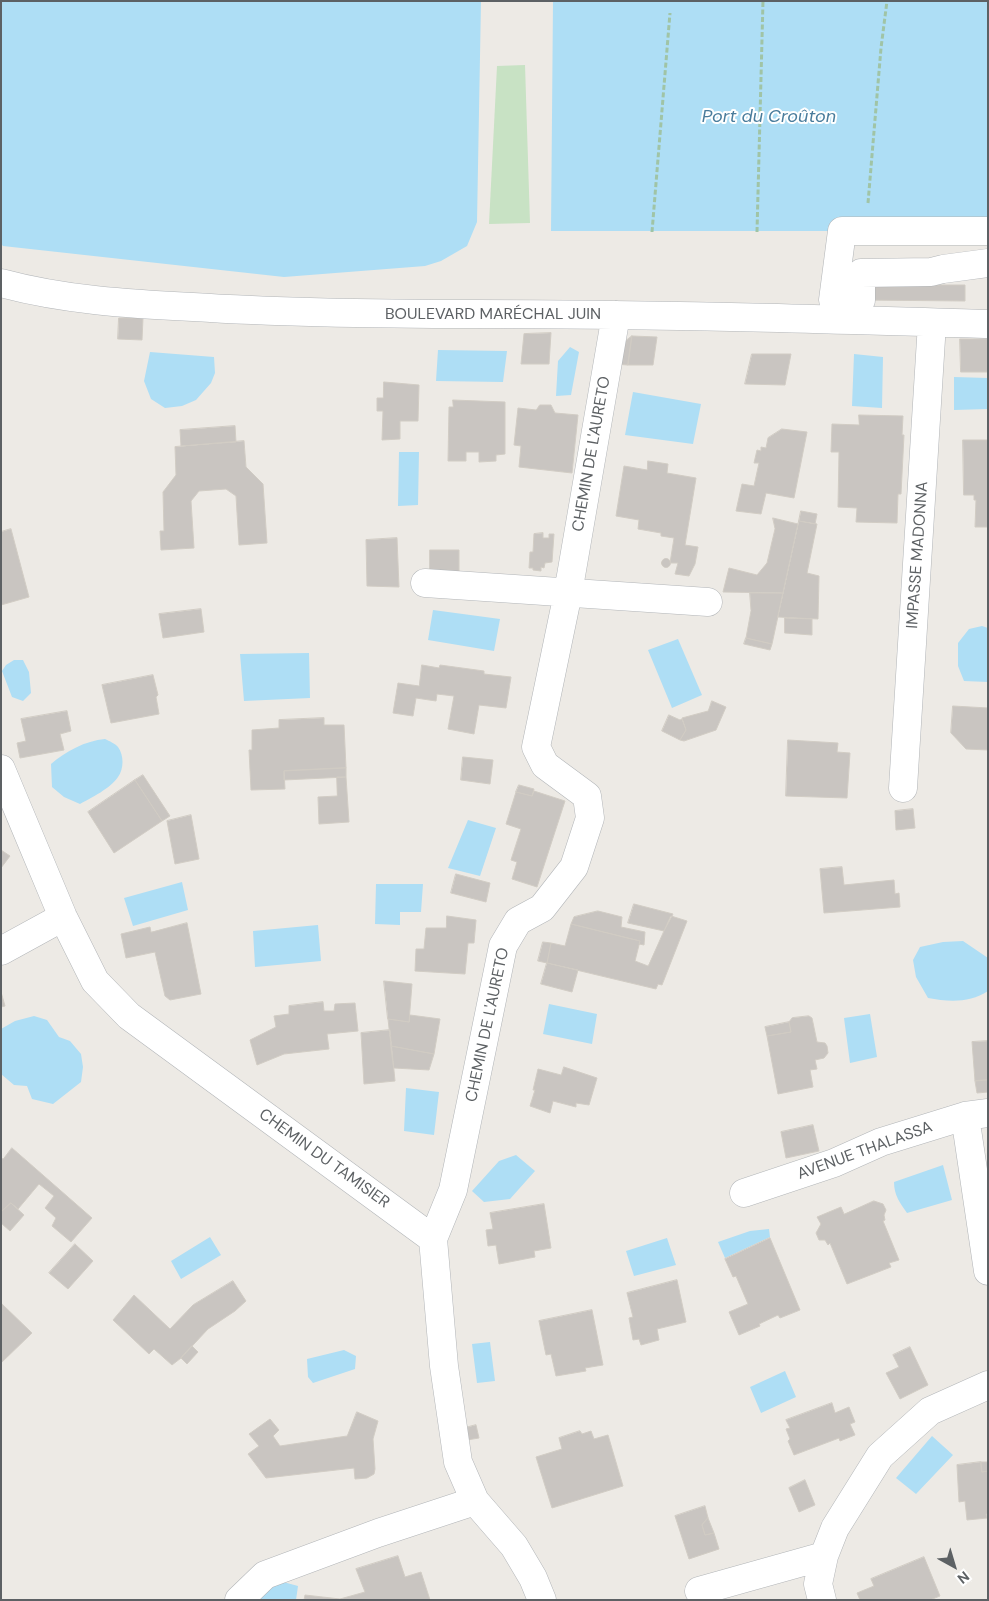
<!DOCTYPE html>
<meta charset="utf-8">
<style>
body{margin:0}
#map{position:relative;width:989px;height:1601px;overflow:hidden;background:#edeae5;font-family:"DM Sans",sans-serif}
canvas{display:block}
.frame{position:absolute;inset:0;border:2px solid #5d6164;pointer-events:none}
.north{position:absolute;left:929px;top:1541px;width:50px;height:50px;-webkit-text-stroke:4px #fff;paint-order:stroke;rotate:141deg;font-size:14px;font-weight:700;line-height:20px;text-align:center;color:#5d6164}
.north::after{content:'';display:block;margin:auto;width:18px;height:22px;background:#5d6164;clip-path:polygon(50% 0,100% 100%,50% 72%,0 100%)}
</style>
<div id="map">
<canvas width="989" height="1601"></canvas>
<div class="frame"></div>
<div class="north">N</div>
</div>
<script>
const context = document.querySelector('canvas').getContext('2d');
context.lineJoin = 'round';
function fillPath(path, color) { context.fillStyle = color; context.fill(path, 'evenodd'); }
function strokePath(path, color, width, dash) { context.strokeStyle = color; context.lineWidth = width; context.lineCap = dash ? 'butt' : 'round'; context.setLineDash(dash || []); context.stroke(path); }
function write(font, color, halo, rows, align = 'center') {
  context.font = font + ' "DM Sans",sans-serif'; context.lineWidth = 4; context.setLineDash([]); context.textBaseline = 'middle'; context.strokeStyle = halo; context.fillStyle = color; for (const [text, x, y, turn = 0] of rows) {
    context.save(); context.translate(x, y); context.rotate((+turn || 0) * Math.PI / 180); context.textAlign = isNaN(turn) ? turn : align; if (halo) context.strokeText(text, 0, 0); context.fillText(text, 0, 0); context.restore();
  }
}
fillPath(new Path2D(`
 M525,65l5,158 -41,1 8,-158z`), '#c8e2c4');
fillPath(new Path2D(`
 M1,1h480l-4,221 -10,24 -26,15 -16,5 -141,11 -281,-31 -2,-2z
 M553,1h435v230h-437z
 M570,347l9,5 -8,43 -15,1 2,-35z
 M438,350l69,1 -4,31 -67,-1z
 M150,352l64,5 1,16 -4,10 -15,17 -14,6 -17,2 -14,-9 -7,-18z
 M854,354l29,3 -1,51 -30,-2z
 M954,377l34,1v31l-34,1z
 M633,392l68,12 -8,40 -68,-9z
 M399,452h20l-1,53 -20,1z
 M433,610l67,9 -6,32 -66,-11z
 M982,626l6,2v54l-24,-1 -6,-15v-23l11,-14z
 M678,639l24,56 -30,13 -24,-58z
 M309,653l1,45 -66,3 -4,-47z
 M14,660h9l6,12 2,21 -8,8 -11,-4 -10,-26 4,-6z
 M105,739c4,2 11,5 13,8 6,8 6,22 0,30 -7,11 -27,21 -38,27l-16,-7 -12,-10 -1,-23c15,-13 34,-23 54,-25z
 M468,820l28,8 -16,48 -32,-8z
 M182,882l6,28 -55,16 -9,-28z
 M376,884h47l-2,28h-21v13l-25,-1z
 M318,925l3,36 -66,6 -2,-36z
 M963,941l25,17v33c-18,12 -39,11 -60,7l-12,-21 -3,-17 7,-13 23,-5z
 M549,1004l48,10 -5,30 -49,-10z
 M870,1014l7,43 -27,6 -6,-45z
 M34,1016l13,4 12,17 11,4 11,13 2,13 -2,15 -28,22 -21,-5 -5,-13 -13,-1 -13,-11v-45l14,-8z
 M406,1088l33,4 -5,43 -30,-4z
 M516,1155l19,16 -25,28 -26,3 -12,-11 27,-30z
 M943,1165l9,35 -45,13c-7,-10 -13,-18 -13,-31z
 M769,1229l1,8 -45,21 -7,-16 32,-11z
 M210,1237l11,18 -40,24 -10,-18z
 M667,1238l9,27 -42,11 -8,-25z
 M490,1342l5,39 -18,2 -5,-39z
 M344,1350l12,6 -1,13 -42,14 -5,-6 -1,-18z
 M785,1371l11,26 -35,16 -11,-26z
 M932,1436l21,19 -37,39 -20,-16z
 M276,1580l22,6 -2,14h-43z`), '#aedef5');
const building = new Path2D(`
 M861,273l71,12h33v16l-104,-1z
 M119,318h24l-1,22 -24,-1z
 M551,333l-2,31h-28l3,-30z
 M632,336l25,1 -4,28h-25z
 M632,336l-4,29 -16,-1 11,-21z
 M960,339h28v33h-27z
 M752,354h39l-6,31 -40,-1z
 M384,382l35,3 -1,36h-18v18l-18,1 1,-29h-6v-13h6z
 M453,400l52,2v52l-9,1v6l-17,1v-10h-13v9h-18l1,-54h4z
 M540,405h11l4,8 23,2 -6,58 -53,-6 2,-21 -7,-1 4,-37 18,2z
 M859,415l44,1 -1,19h2l-3,59h-3l-1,29 -41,-1 1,-14 -19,-1 1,-55h-8l1,-28 27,1z
 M235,426l1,16 -55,4 -1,-16z
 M782,429l25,3 -13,66 -28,-5 -5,21 -25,-3 6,-27 12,2 5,-23h-5l3,-13 4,1v-4l5,1 2,-10z
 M963,440h25v87h-13l1,-27h-2v-5h-10z
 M244,441l2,26 17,17 4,59 -28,2 -3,-49 -10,-7 -27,2 -8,10 3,47 -33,2 -1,-19h4l-1,-39 13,-17 -1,-28z
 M648,461l20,3 -1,9 29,5 -11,67 13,2 -3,17 -6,12 -14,-2 3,-11h-8l4,-25 -13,-2v-3l-23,-4 1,-9 -23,-4 8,-50 23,4z
 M801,511l16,3 -2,10 -16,-3z
 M773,518l25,6 -15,69 -60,-1 6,-24 28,7 10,-12 8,-34z
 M799,521l18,3 -10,49 12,3 -1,43 -40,-2z
 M11,529l18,68 -28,8v-73z
 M543,533v5h6v-4h5l-2,28 -7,1 -1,5 -3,-1v4l-8,-1v-2h-4l1,-16h3l1,-18z
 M397,538l2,49 -32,-1 -1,-46z
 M430,550h29v26l-29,-6z
 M661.5 563a4.5 4.5 0 1 1 9 0a4.5 4.5 0 1 1-9 0Z
 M750,593h33l-11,51 -26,-6 5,-27z
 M201,609l3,23 -41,6 -4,-24z
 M785,618l27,1v16l-27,-2z
 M746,638l26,6 -2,6 -26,-6z
 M422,665l17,3 1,-3 44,6v3l27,3 -5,31 -27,-3 -5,29 -26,-5 6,-33 -17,-2 -1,7 -20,-3 -3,18 -20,-3 5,-30 21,3z
 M153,675l5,20 -2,2 3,17 -48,9 -9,-38z
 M712,701l14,6 -10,23 -32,11 -4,-1 6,-10 -4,-12 26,-7z
 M953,706l35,2v42l-22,-1 -15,-16z
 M67,711l4,20 -11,3 4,16 -44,8 -3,-15 9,-2 -5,-22z
 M669,715l11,5 2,-1 4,11 -6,10 -18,-9z
 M324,718v7h20l2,43 -62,3 1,18 -34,1 -2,-40h3v-20l27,-2v-8z
 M788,740l50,3 -1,9 13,1 -3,45 -61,-2z
 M463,757l30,3 -3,24 -29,-4z
 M346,768v9l-62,3v-9z
 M143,775l27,41 -8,5 -27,-41z
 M337,777h9l3,45 -30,2 -1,-27 19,-1z
 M135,780l27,41 -48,32 -26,-41z
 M519,785l15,4 -2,7 -16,-4z
 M534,791l31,10 -28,86 -25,-8 5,-17 -6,-2 10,-31 -15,-5 10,-32 16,4z
 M913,809l2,19 -19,2 -1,-19z
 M191,815l8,44 -24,5 -8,-43z
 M1,850l9,6 -9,12z
 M842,867l2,18 50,-5 1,14 4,-1 1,14 -76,6 -4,-44z
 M456,874l34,9 -4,19 -35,-9z
 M634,904l39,10 -9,17 -36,-8z
 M598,911l24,6 -1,10 24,5 -1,13 -5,-1 1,-3 -69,-17 3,-7z
 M447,916l29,4 -2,23h-6l-3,31 -50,-3 1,-22h8l2,-21h20z
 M671,916l16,5 -25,64 -4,-1 -2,5 -109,-26 4,-20 14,3 6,-22 69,17 -5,20 13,5z
 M187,923l14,71 -31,6 -5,-4 -10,-44 -29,6 -5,-24 29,-7 1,5z
 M543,942l8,1 -4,20 -9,-2z
 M547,963l31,7 -6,22 -31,-8z
 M384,981l28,3 -3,38 -21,-3z
 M1,992l4,14 -4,1z
 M323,1002l1,9h10l1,-7 20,-1 3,28 -31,3 2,15 -45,5 -27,11 -7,-25 26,-13 -2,-11 15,-2v-8z
 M410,1015l30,4 -6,35 -43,-8 -3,-27 21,3z
 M809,1016l3,2 5,24 8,1 2,3 1,7 -4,5 -9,2 2,9 -7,1 3,17 -35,7 -11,-58 24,-4 -2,-10 3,-4z
 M789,1022l2,10 -24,4 -2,-9z
 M390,1030l5,51 -31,3 -3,-51z
 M988,1041v39l-13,1 -3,-39z
 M391,1046l43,8 -5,16 -35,-2z
 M564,1067l33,11 -8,27 -13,-2v4l-23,-6 -3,12 -20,-7 5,-16h-2l5,-21 23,6z
 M988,1080v12l-11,1 -2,-12z
 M813,1125l6,26 -33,7 -5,-26z
 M12,1148l80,70 -21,24 -19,-16 4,-8 -11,-10 9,-12 -15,-12 -21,25 -7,-6 -10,9v-54l2,1z
 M874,1201l9,3 3,6 -2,5 1,5 -2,1 16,39 -10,3 2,4 -44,17 -17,-41 -2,2 -3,-5h-6l-3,-7 5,-9 -4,-7 24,-10 3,7z
 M11,1203l13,12 -14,16 -9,-8v-11z
 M544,1204l7,44 -17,3 1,6 -36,7 -3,-19 -8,1 -2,-16 7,-1 -3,-16z
 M770,1238l30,72 -20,8 -2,-3 -19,9 1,2 -21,9 -10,-23 19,-8 -12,-28 -3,1 -8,-18z
 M75,1244l18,17 -25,28 -19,-16z
 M677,1280l9,42 -29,7 2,11 -18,5 -2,-6 -6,1 -4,-22 4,-1 -6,-24z
 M233,1281l13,20 -11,10 -27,18 -27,29 -9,7 -18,-16 -5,5 -36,-34 21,-25 36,34 23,-24z
 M2,1304l30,29 -31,30v-58z
 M592,1310l11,55 -18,3 1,3 -30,5 -5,-22 -5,1 -7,-34z
 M192,1346l6,6 -11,12 -6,-6z
 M910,1347l18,38 -28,14 -14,-26 13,-6 -6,-12z
 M832,1403l3,10 14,-6 6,15 -5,2 5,11 -15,6 -1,-3 -45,17 -6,-14 2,-2 -4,-10 4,-1 -4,-8z
 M357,1412l21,9 -5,18 2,30 -1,5 -7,4 -12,1 -1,-11 -88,10 -18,-24 11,-8 -10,-12 21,-15 9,11 -6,6 7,10 67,-10z
 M476,1425l3,13 -12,2 -2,-12z
 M580,1431l2,3 9,-3 3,8 14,-4 15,51 -71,22 -16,-51 26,-8 -3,-11z
 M981,1462l1,10 6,-1v43h-2l1,4 -20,2 -2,-19 -6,1 -2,-37z
 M981,1462h7v9l-6,1z
 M805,1480l10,25 -16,7 -10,-24z
 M705,1506l3,12 -6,7 3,10 9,-2 5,16 -30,10 -14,-43z
 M708,1518l6,15 -9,2 -3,-10z
 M398,1556l7,21 16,-5 9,28h-126l1,-5 35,4 25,-7 -9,-23z
 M924,1557l16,39 -10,4h-70l-3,-7 17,-7 -3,-7z`);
fillPath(building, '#c9c5c1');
strokePath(building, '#d1ccc4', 1);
const minor = new Path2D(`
 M988,231h-146l-9,69h28v-27l70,-1 12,-3 45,-6
 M1,283c63,17 128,21 192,24 94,6 189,7 283,7 171,0 341,5 512,10
 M425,583l283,19
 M1,769l62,148 32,64 34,35 304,223 11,127 14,96 17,39 39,45 19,32 9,22
 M903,788l29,-465
 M1,951l62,-34
 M965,1116l23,155
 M744,1193l90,-30 47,-21 84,-26 23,-3
 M433,1239l20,-49 50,-244 15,-25 24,-13 32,-41 16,-49 -3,-22 -42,-31 -9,-18 32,-154 48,-278
 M699,1591l125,-35
 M239,1600l26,-25 113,-42 97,-32
 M822,1600l-4,-16 6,-28 11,-28 45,-72 50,-45 58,-26`);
strokePath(minor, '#b2b5b8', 29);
strokePath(new Path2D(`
 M868,203l13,-155 6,-47
 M652,232l18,-219
 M757,232l6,-231`), '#a0c4a6', 3, [5, 2.5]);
strokePath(minor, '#fff', 28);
write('16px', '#5d6164', '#fff', [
 ["BOULEVARD MARÉCHAL JUIN",493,315],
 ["CHEMIN DE L'AURETO",592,454,-80],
 ["IMPASSE MADONNA",918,555,-86],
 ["CHEMIN DE L'AURETO",488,1025,-78],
 ["AVENUE THALASSA",865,1151,-20],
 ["CHEMIN DU TAMISIER",324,1159,36]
]);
write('italic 18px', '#497c9c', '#fff', [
 ["Port du Croûton",769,117]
]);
</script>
